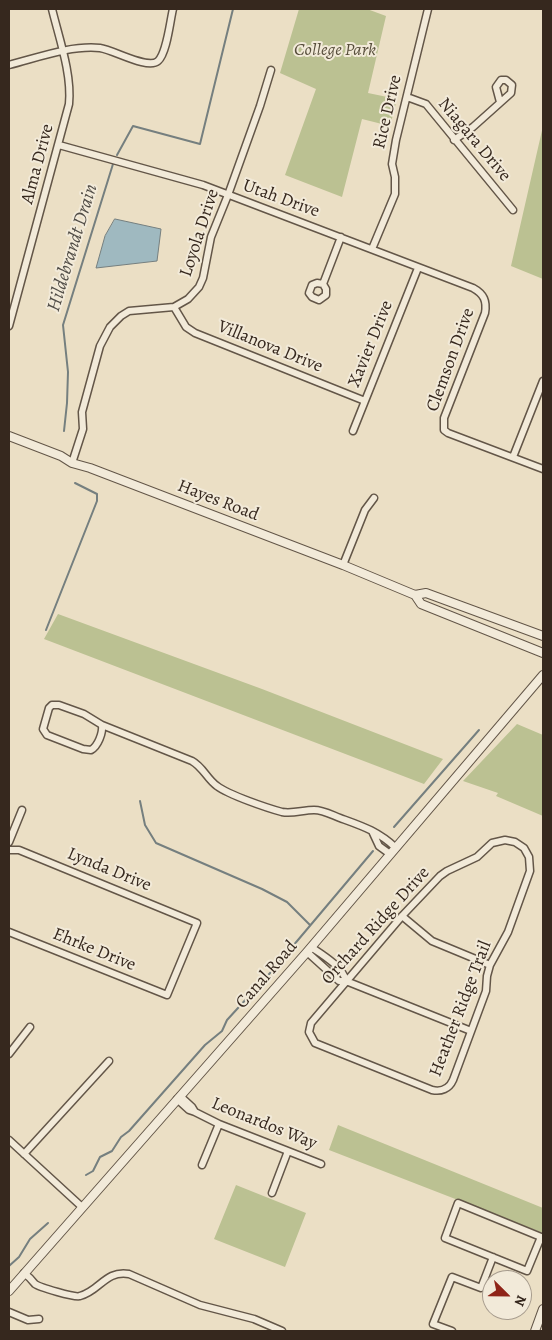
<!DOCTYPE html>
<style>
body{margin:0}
#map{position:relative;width:552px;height:1340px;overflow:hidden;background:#ebdfc5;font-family:Alegreya,serif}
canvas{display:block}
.frame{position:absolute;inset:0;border:10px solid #36281e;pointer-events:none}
.north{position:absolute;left:482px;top:1270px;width:50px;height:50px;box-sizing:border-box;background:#f2ead9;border:1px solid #a79c8e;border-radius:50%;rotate:113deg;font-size:14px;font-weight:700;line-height:20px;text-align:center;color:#36281e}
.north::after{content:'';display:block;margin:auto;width:18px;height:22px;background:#8f2418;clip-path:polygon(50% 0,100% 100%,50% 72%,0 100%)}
</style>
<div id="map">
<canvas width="552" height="1340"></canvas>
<div class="frame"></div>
<div class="north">N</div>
</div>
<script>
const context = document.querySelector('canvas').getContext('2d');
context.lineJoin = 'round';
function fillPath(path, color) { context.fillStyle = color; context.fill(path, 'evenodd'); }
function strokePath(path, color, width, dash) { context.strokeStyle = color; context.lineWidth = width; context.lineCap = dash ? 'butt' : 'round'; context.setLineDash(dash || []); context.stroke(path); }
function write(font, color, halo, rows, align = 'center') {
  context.font = font + ' Alegreya,serif'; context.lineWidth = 4; context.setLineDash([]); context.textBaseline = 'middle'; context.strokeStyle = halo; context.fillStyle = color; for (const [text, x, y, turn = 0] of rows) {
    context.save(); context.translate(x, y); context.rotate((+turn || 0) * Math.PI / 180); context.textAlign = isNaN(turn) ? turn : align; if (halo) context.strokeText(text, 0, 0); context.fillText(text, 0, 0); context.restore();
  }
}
fillPath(new Path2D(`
 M299,9h68l19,7 -18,77 29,6 -7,27 -28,-7 -20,78 -57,-22 31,-86 -36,-16z
 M543,126v153l-32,-13z
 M58,614l204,75 181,70 -19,25 -380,-145z
 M517,724l26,11v81l-47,-20 2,-3 -35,-12z
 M338,1125l205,83v25l-214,-83z
 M236,1185l70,28 -21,54 -71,-28z`), '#bbc192');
const water = new Path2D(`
 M115,219l46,10 -4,32 -61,7 9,-32z`);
fillPath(water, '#9fb9c0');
strokePath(water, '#757f7f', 1);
strokePath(new Path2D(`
 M117,155l16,-29 67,18 33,-135
 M64,431l3,-28 1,-31 -5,-47 50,-161
 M46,630l51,-129v-7l-22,-11
 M140,801l5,24 11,18 106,46 25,13 23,23
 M394,827l85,-97
 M86,1175l7,-4 7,-14 12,-6 9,-14 8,-6 76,-86 17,-14 5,-11 44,-48 102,-121
 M9,1266l10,-9 11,-18 18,-16`), '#757f7f', 2);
const minor = new Path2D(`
 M9,65c28,-7 61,-20 91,-17 14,2 48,22 58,13 9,-8 12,-40 15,-52
 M407,97l19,7 87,106
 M454,140l19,-13 38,-34 1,-8 -6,-5h-5l-5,7 4,15
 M59,145l144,40 270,103c11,6 14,13 12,25l-41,105v12l4,3 95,36
 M372,249l23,-55v-17l-3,-13 4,-24 32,-131
 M323,284l-6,-1 -5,2 -3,8 3,4 7,3 7,-5v-6l-3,-5 18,-47
 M174,307l12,20 9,6 170,68
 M9,326l60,-222c3,-30 -10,-66 -17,-95
 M353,431l65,-163
 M513,457l30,-76
 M72,463l11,-34 -1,-17 18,-66 10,-19 11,-11 8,-5 45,-4 14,-8 11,-12 4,-9 8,-41 17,-42 32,-89 11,-36
 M343,565l22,-55 9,-12
 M102,725c1,8 -4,21 -11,25l-8,-1 -36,-14 -4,-6 6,-21 3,-3h7l25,9 18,11 90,36c11,6 15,18 25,25 12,9 50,22 65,26 11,2 21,-2 32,-2 9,0 18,5 26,8 22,8 38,13 56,30
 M372,831l7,15 11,8
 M505,840l10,2 9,6 5,9 1,14 -22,61 -18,33 -3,11 -1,15 -33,89c-4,9 -12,12 -21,10l-117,-47 -6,-11 2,-9 91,-107 38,-40 7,-5 30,-14 15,-14z
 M9,842l13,-32
 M9,850h10l178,73 -30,72 -158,-63
 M402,916l30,25 58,24
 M307,952l32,29h7c-3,-14 -23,-26 -35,-34
 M346,981l125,50
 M9,1054l21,-27
 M177,1099l12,11 6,2 -3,-5 -12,-11
 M195,1112l24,12 102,40
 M9,1140l73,67
 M24,1154l85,-93
 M202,1165l17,-41
 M272,1193l16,-42
 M458,1203l83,34 -14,34 -82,-33z
 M24,1273c4,3 8,7 11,11 4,3 40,14 45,12 20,-5 25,-26 49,-22l71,31 54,14 28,12
 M9,1312l19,8 11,-1
 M452,1331l-19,-7 19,-47 29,11 12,-31`);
const tertiary = new Path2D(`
 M9,436l52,20 11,7 18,5 253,97 72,30 11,-2 117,43
 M415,595l6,9 122,49
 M9,1291l298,-339 236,-277
 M535,1331l8,-22`);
strokePath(minor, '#635648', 9);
strokePath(tertiary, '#635648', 10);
strokePath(minor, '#f2ead9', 6);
strokePath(tertiary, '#f2ead9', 8);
write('italic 18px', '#574e3b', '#f2ead9', [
 ["College Park",335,51]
]);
write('18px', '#36281e', '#f2ead9', [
 ["Rice Drive",388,112,-77],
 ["Niagara Drive",474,140,50],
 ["Alma Drive",38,164,-75],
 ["Utah Drive",281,199,20],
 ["Loyola Drive",200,233,-72],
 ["Xavier Drive",371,344,-68],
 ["Villanova Drive",270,347,22],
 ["Clemson Drive",451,360,-70],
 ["Hayes Road",218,501,21],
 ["Lynda Drive",109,870,22],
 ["Orchard Ridge Drive",376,926,-48],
 ["Ehrke Drive",94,950,22],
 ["Canal Road",267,975,-49],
 ["Heather Ridge Trail",461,1009,-69],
 ["Leonardos Way",264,1124,22]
]);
write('italic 19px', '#504c46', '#f2ead9', [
 ["Hildebrandt Drain",73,248,-73]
]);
</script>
